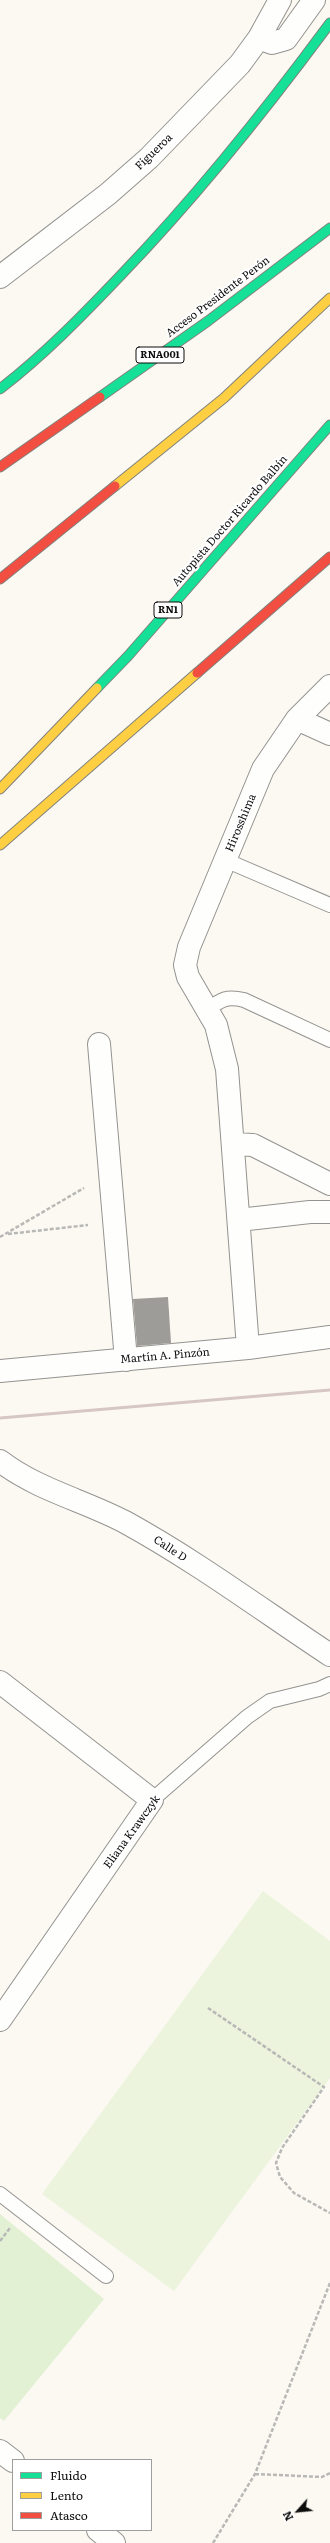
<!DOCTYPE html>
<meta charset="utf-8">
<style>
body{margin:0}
#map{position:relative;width:330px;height:2543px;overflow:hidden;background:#fbf9f2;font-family:Literata,serif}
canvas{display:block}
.legend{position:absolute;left:12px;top:2459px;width:140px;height:72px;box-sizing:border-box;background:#fff;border:1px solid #9e9e9e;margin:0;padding:5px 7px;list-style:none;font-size:12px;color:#0d0d0d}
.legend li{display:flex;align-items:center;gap:8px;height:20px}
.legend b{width:20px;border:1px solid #9e9e9e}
.north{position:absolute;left:278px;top:2491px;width:40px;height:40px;-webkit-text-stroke:3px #fff;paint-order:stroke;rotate:243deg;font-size:11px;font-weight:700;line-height:16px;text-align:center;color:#0d0d0d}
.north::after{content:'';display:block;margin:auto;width:14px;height:18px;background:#0d0d0d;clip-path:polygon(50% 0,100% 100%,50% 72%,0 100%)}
</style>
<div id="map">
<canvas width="330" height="2543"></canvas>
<ul class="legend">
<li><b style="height:5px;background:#16e098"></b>Fluido</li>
<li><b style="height:5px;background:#ffcf43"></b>Lento</li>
<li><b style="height:5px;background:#f24e42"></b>Atasco</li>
</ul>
<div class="north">N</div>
</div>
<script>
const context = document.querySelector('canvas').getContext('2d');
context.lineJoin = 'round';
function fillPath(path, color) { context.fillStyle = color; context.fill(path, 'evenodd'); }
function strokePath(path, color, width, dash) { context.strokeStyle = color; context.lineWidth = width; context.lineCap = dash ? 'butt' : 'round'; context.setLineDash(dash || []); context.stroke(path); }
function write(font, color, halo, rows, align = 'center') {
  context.font = font + ' Literata,serif'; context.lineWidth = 4; context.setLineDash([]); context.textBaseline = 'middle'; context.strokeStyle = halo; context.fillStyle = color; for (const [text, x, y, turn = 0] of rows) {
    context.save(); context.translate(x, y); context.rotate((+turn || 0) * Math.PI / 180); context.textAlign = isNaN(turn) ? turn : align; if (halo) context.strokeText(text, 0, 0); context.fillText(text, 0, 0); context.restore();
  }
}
fillPath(new Path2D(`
 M0,2214l104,85 -100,122 -4,-3z`), '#e2f0d3');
fillPath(new Path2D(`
 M263,1891l67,50v137l-156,213 -132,-97z`), '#ecf4dd');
fillPath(new Path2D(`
 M168,1297l3,46 -34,3 -4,-47z`), '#9e9c98');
const lane = new Path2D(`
 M225,860l105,45
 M208,1010c13,-11 19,-14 36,-10l86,40
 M152,1800l95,-83 23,-16 49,-12 11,-5
 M0,2194l106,82`);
const street = new Path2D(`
 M259,38l13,5 14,-4 28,-39
 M0,277l108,-83 41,-36 91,-94 19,-26 21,-38
 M297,719l33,15
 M99,1044l27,316
 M233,1144l20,1 77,39
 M239,1220l71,-8h20
 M248,1348l-21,-279 -11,-44 -28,-48 -3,-12 4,-18 74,-178 34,-50 33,-33
 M0,1371l248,-23 82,-11
 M0,1461c38,29 83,39 125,61 71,39 137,88 205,133
 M0,1682l152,118 -152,220
 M0,2451l13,10
 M98,2530l16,13`);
const fast = new Path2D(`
 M0,389c44,-34 83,-74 121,-114 76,-79 144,-164 209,-252
 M100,397l108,-76 122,-93
 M97,688l31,-32 202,-231`);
const slow = new Path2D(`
 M115,486l109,-88 106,-100
 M0,789l97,-101
 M0,845l197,-172`);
const jam = new Path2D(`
 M0,467l100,-70
 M0,579l115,-93
 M197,673l133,-116`);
strokePath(lane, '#949390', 16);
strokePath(street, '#949390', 24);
strokePath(fast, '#81817d', 11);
strokePath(slow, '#81817d', 11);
strokePath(jam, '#81817d', 11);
strokePath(new Path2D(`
 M8,1234l80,-9
 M0,1237l84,-49
 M208,2008l116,79 -42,61 -6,15 4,14 14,16 36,20
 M0,2241l10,-13
 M255,2474l67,3 8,-4
 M213,2543l42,-69 75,-191`), '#b8b8b6', 2.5, [4, 2]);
strokePath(lane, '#fefefd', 14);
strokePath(street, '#fefefd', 22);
strokePath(fast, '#16e098', 9);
strokePath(slow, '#ffcf43', 9);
strokePath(jam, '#f24e42', 9);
strokePath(new Path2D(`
 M0,1418l330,-28`), '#d6c6c4', 3);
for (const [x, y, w] of [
 [160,355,48],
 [168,610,28]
]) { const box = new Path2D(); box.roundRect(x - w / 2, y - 8, w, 16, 3); context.fillStyle = '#fff'; context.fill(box); strokePath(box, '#0d0d0d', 1); }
write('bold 10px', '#0d0d0d', null, [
 ["RNA001",160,355],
 ["RN1",168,610]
]);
write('11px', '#0d0d0d', '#fff', [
 ["Figueroa",154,152,-44],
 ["Acceso Presidente Perón",218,297,-37],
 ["Autopista Doctor Ricardo Balbín",230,521,-49],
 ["Hirosshima",241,823,-67],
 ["Martín A. Pinzón",165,1356,-5],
 ["Calle D",170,1549,33],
 ["Eliana Krawczyk",132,1832,-54]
]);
</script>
